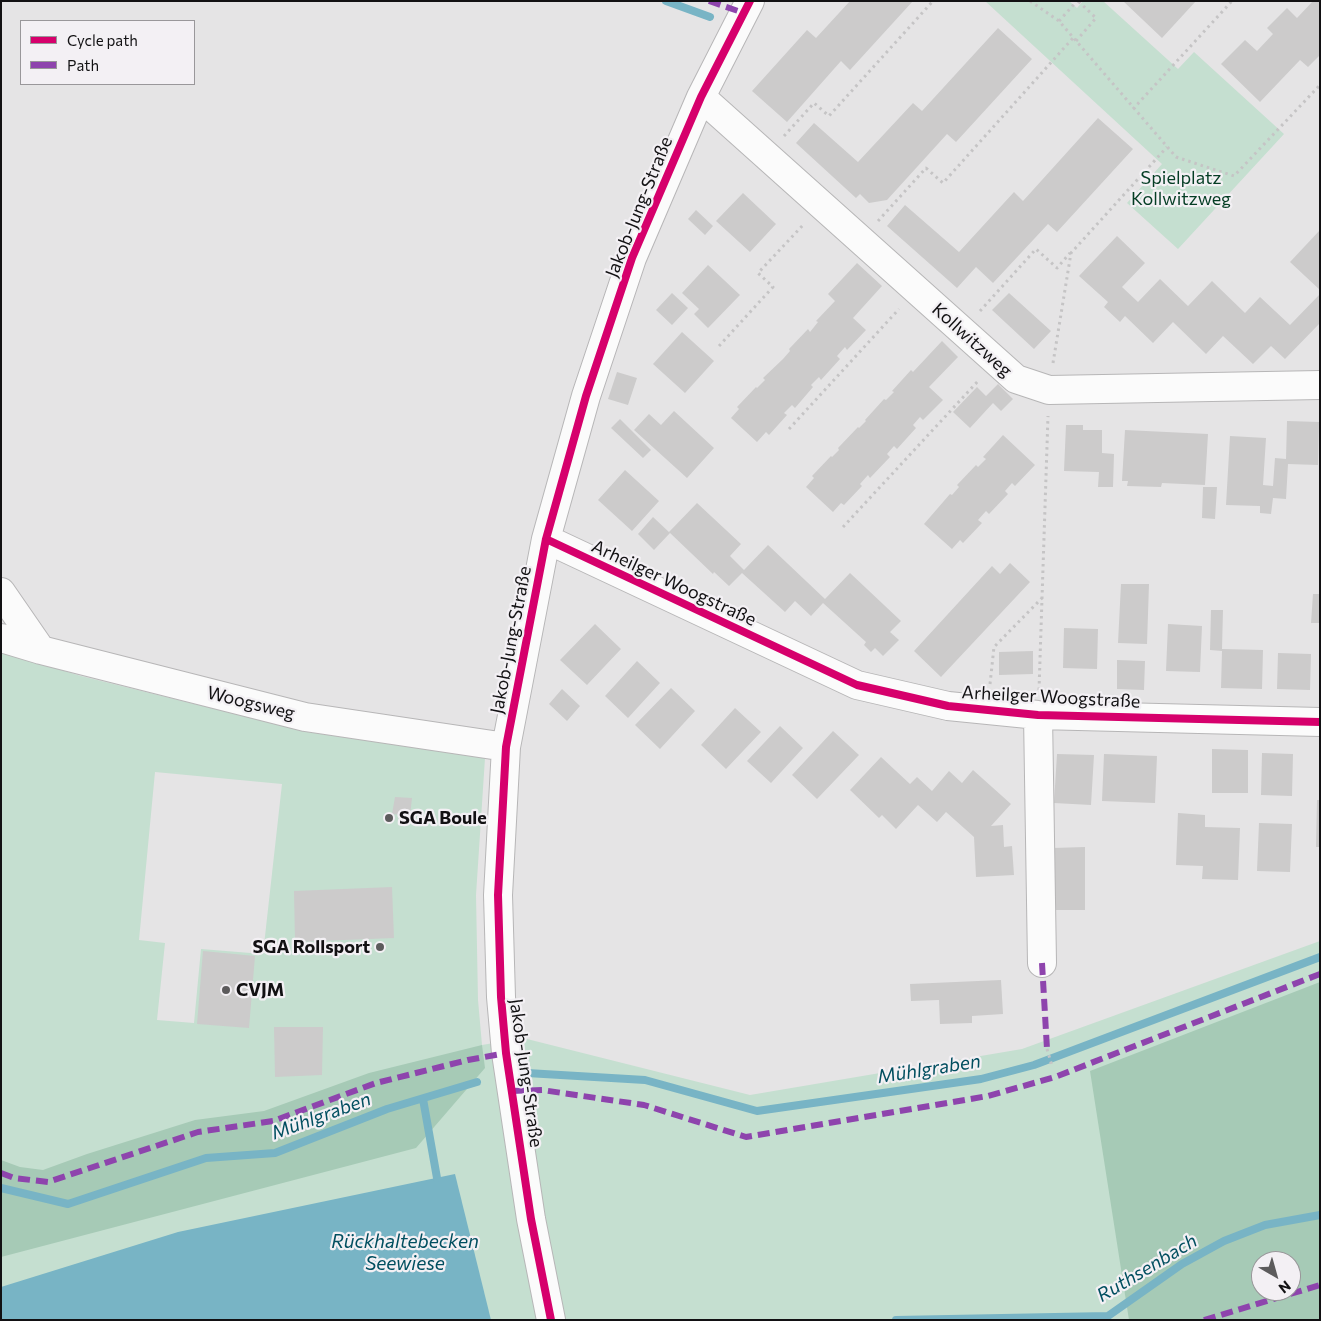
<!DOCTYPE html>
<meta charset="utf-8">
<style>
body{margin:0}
#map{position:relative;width:1321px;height:1321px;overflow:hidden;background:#e5e4e5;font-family:Commissioner,sans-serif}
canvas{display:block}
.frame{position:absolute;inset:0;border:2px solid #121113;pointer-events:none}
.legend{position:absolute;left:20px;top:20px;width:175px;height:65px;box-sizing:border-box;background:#f3f0f4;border:1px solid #99979a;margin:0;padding:6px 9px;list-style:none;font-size:15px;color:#121113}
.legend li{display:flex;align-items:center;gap:10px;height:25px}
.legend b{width:25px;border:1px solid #99979a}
.north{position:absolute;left:1251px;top:1251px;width:50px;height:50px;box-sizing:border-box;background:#f3f0f4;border:1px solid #99979a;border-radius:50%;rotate:142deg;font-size:14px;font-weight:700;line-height:20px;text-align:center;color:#121113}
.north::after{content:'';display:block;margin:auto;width:18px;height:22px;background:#5c5b5c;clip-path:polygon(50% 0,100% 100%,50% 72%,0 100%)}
</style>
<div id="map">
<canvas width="1321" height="1321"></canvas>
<div class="frame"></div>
<ul class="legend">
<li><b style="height:6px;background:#d6006c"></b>Cycle path</li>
<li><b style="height:6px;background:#8e44ad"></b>Path</li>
</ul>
<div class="north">N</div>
</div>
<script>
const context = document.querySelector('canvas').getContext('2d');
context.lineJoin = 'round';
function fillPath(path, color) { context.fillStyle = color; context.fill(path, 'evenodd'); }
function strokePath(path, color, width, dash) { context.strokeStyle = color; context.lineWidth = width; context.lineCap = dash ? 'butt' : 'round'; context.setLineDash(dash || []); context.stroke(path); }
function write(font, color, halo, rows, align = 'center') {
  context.font = font + ' Commissioner,sans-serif'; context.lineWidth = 4.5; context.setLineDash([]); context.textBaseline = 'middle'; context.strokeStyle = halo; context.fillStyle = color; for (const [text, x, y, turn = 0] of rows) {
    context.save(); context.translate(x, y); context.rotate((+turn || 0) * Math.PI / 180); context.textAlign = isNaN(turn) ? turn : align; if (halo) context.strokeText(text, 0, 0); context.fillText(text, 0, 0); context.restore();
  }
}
fillPath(new Path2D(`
 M985,1h84l8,7 6,-7h20l75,68 16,-17 90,82 -106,115 -51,-46 35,-39z
 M1,652l80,24 227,56 177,26 -9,137 2,105 4,45 41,-7 227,57 272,-46 298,-108v379h-1319zM155,772l127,12 -19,170 -62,-5 -7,74 -37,-3 8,-77 -26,-3zM1261,1261h30v30h-30z`), '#c5dfd0');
fillPath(new Path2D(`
 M1320,982v338h-191l-39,-249zM1261,1261h30v30h-30z
 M482,1045l3,23 -69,80 -415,109v-97l19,7 23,3 44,-16 108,-34 69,-9 105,-38z`), '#a6cab6');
fillPath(new Path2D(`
 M455,1174l36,146h-490v-33l177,-55z`), '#78b4c5');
strokePath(new Path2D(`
 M666,1l44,16
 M527,1073l118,7 112,31 224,-32 53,-14 286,-108
 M423,1099l14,79
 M1,1188l67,16 138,-46 69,-5 112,-44 90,-27
 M896,1320l212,-4 74,-52 42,-23 41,-16 55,-10`), '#78b4c5', 8);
fillPath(new Path2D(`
 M850,1h63l-63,69 -9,-9 -54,61 -35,-31 55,-61 9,8z
 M1123,1h73l-34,37z
 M1313,1h7v54l-12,12 -8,-7 -40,42 -39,-38 24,-24 12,11 16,-17 -6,-6 20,-20 10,10z
 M998,28l34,31 -76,83 -9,-8 -60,66 -18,3 -9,-9 -4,4 -60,-55 18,-20 44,39 55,-59 9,8z
 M1098,118l35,31 -76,83 -9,-8 -55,59 -17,-16 -19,21 -70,-62 18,-21 54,47 55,-60 9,9z
 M743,193l33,31 -26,28 -34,-31z
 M696,210l17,16 -8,9 -17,-16z
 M1320,230v60l-30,-28z
 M1117,236l28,27 -23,24 16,15 22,-23 28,27 24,-25 33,32 15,-16 30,28 30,-31v29l-35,36 -14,-13 -18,18 -30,-28 -17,18 -33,-32 -20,21 -28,-27 -5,6 -16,-15 4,-5 -29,-26z
 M857,263l25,23 -29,32 13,12 -19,20 -2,-3 -8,9 3,3 -19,21 -2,-3 -8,8 2,2 -18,21 -3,-3 -8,8 3,2 -18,20 -3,-3 -9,10 -26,-24 8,-9 -2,-2 19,-20 1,1 8,-8 -2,-2 20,-19 7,-8 -1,-2 19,-20 2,3 8,-10 -2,-1 19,-20 -7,-7z
 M708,265l32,30 -32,33 -14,-14 5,-5 -17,-16z
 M672,293l16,15 -16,17 -16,-15z
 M1009,293l42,38 -17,18 -42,-39z
 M682,332l32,29 -29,32 -32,-29z
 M942,341l16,16 -29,30 14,13 -20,20 -3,-3 -7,8 3,3 -19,21 -3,-3 -7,8 3,3 -20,21 -2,-3 -8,9 2,2 -18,19 -3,-2 -8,9 -27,-25 8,-9 -2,-2 19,-20 1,1 7,-7 -1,-2 20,-21 1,1 7,-7 -1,-1 19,-21 2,1 8,-8 -2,-1 19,-21 2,2z
 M617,372l20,6 -9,27 -20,-6z
 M998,384l15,15 -12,12 -8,-8 -23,25 -17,-16 24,-25 9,9z
 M674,411l40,37 -27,30 -53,-48 15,-16 12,11z
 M620,419l31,31 -8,8 -32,-30z
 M1287,421l32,1 -1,43 -30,-1 -2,35 -13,-1 -2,16 -11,-1v-7l-34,-1 4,-69 36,2 -3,47 10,1 2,-28 11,1z
 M1066,425h17v5h19v23l12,1 -1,33h-15l1,-15 -35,-1z
 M1125,430l83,4 -3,51 -43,-2 -1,4 -34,-1 1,-5h-6z
 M1003,435l32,30 -20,21 -3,-3 -7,8 3,3 -19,20 -3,-3 -8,9 4,3 -19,20 -3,-3 -8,9 -28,-25 26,-30 2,1 7,-8 -2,-2 19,-20 2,2 8,-8 -3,-2z
 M625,470l34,31 -27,30 -34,-31z
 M1203,487h14l-2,32 -13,-1z
 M697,503l44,41 -11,12 14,14 24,-25 57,54 25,-26 51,48 -11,11 9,8 -16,16 -8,-8 -4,4 -7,-7 2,-3 -43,-39 -12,13 -16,-15 -10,11 -43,-39 -13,13 -15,-14 -1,2 -44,-42z
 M653,517l17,16 -16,17 -16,-16z
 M1010,563l20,19 -89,95 -27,-26 78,-85 8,8z
 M1121,584h28l-2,60 -29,-1z
 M1313,594h7v29h-9z
 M1211,610h12l-1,39 41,1 -1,39 -41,-1 1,-37 -12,-1z
 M595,624l26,25 -34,36 -27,-25z
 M1168,624l34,2 -2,46 -34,-1z
 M1064,628l34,1 -1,40 -34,-1z
 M1033,651v23l-34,1v-23z
 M1278,653l33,1 -1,36 -33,-1z
 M1117,660l28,1 -1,29 -27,-1z
 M637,661l23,22 -32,35 -23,-22z
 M671,688l24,23 -35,38 -25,-24z
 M562,689l18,17 -13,15 -18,-17z
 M735,708l26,24 -35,37 -25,-24z
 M780,726l23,22 -32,35 -24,-22z
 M833,731l26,24 -42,44 -25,-24z
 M1212,749l36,1v43h-36z
 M1262,753l31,1 -1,42 -31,-1z
 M1057,754l37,1 -3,50 -37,-2z
 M1104,754l53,2 -2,47 -53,-2z
 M881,757l29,27 7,-7 15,14 17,-20 13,12 11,-13 38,34 -20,22 12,-1 1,22 8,-1 2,29 -38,2 -2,-40 -28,-25 -9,10 -19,-17 -22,24 -14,-14 -3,3 -29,-28z
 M395,797l17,1 -2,18 -18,-2z
 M1317,800h3v47h-4z
 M1178,813l27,2v12l35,1 -2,52 -36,-1 1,-13 -27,-1z
 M1259,823l33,1 -2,48 -33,-1z
 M1085,847v63h-31l-1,-62z
 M392,887l2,51 -99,4 -1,-51z
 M203,951l52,5 -6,72 -52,-4z
 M1001,980l2,34 -31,2v7l-32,1 -1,-24 -28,1 -1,-17z
 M274,1027h49l-1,48 -47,2z`), '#cccbcb');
const minor = new Path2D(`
 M701,97l315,282 33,11 271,-5
 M546,539l311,146 91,21 90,9 282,7
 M1,592l40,58
 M1,638l40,12 264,67 201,30
 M1038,715l4,248
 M551,1320l-20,-101 -25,-166 -5,-56 -3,-102 8,-148 40,-208 40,-143 46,-138 69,-161 49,-96`);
strokePath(minor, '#b7b6b7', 30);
strokePath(new Path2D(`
 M1030,1l29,20 117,136 58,19 86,-91
 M1059,21l18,-20
 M1076,41l20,-23 -18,-17
 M1133,109l99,-108
 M784,136l30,-33 15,13 104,-115
 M878,221l48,-53 17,15 130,-145
 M980,311l56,-62 21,19 13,-15
 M719,346l54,-59 -15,-14 46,-49
 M1053,363l18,-110 96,-106
 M789,429l110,-120
 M843,527l136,-147
 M990,684l4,-37 48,-49
 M1039,690l9,-274
 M1047,1049l5,17`), '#c5c4c5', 3, [2.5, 4]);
strokePath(minor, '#fbfbfb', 28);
strokePath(new Path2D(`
 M709,1l35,12
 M1042,963l5,86
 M512,1091l30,-1 102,15 102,32 242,-41 67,-19 265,-103
 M1,1173l13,5 34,4 150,-50 75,-11 103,-38 92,-23 38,-7
 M1204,1320l116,-35`), '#8e44ad', 6, [12, 6]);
strokePath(new Path2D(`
 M546,539l311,146 91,21 90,9 282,7
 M551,1320l-20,-101 -25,-166 -5,-56 -3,-102 8,-148 40,-208 40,-143 46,-138 69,-161 49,-96`), '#d6006c', 8);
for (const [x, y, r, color] of [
 [389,818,5,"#5c5b5c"],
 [380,947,5,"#5c5b5c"],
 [226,990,5,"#5c5b5c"]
]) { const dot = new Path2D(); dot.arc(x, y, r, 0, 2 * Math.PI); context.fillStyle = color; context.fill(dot); strokePath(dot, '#f3f0f4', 2); }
write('18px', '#043d24', '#f3f0f4', [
 ["Spielplatz",1181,178],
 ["Kollwitzweg",1181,199]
]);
write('18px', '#121113', '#f3f0f4', [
 ["Jakob-Jung-Straße",639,207,-68],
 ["Kollwitzweg",972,340,42],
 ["Arheilger Woogstraße",674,583,25],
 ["Jakob-Jung-Straße",511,640,-79],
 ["Arheilger Woogstraße",1051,697,3],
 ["Woogsweg",251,703,14],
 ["Jakob-Jung-Straße",526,1073,82]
]);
write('bold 18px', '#121113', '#f3f0f4', [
 ["SGA Boule",399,818],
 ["SGA Rollsport",370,947,"right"],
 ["CVJM",236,990]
], 'left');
write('italic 19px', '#004e5f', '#f3f0f4', [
 ["Mühlgraben",929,1069,-9],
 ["Mühlgraben",321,1116,-20],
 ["Rückhaltebecken",405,1242],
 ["Seewiese",405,1264],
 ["Ruthsenbach",1147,1268,-31]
]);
</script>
